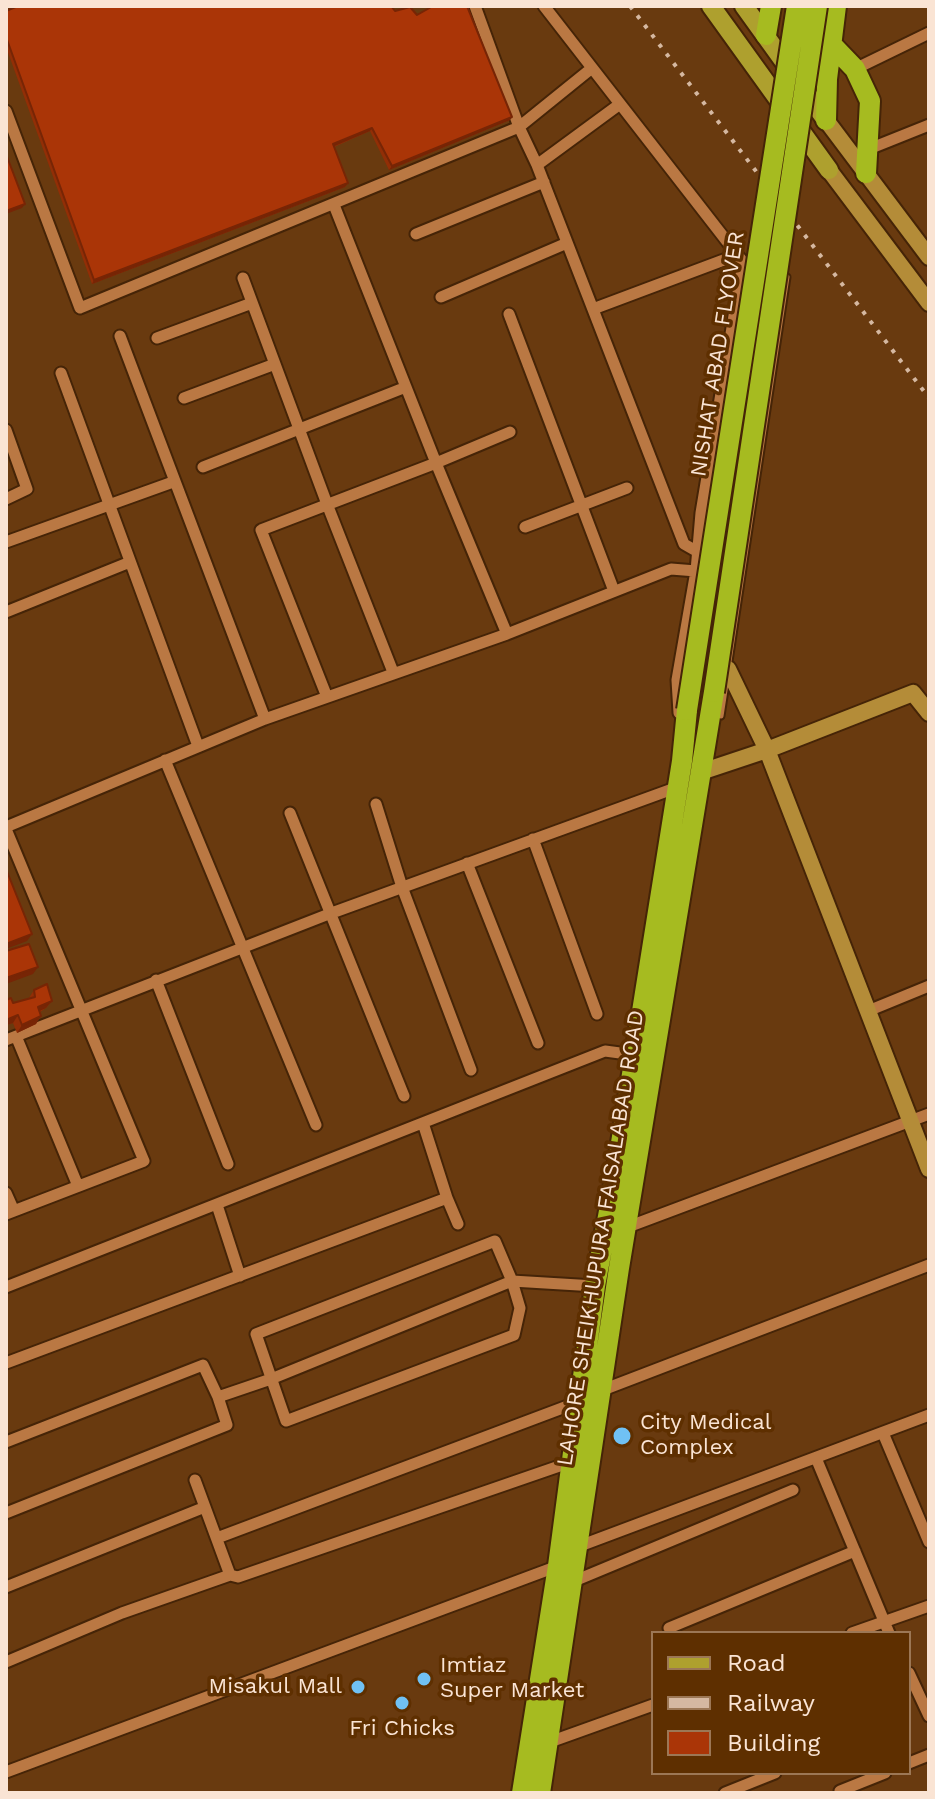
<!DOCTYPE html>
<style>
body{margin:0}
#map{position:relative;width:935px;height:1799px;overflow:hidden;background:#693a0f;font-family:"Work Sans",sans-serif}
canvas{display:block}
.frame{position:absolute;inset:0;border:8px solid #fae4d4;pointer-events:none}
.legend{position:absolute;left:651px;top:1631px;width:260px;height:144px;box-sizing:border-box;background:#5e2f00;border:2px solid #9c7755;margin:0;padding:10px 14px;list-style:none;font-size:24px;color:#fae4d4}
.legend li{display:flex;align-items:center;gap:16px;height:40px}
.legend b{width:40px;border:2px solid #9c7755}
</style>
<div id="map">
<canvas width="935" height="1799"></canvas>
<div class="frame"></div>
<ul class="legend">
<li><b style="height:10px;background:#aea02e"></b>Road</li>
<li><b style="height:10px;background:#d5b8a1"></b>Railway</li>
<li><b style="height:22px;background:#aa3507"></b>Building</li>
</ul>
</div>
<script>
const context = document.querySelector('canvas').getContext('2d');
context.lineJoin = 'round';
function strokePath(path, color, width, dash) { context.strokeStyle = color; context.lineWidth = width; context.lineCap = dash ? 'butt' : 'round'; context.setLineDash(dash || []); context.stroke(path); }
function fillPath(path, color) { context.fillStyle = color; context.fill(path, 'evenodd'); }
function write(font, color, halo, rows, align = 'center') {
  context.font = font + ' "Work Sans",sans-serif'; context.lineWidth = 7; context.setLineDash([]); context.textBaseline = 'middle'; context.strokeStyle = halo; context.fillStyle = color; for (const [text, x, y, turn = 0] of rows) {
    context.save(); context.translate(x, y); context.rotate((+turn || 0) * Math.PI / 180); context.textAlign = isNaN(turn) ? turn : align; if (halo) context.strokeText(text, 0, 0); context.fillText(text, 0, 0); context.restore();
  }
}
const lane = new Path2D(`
 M728,668l59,-391
 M721,716l6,-39`);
const street = new Path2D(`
 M475,6l44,121 73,-59
 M544,6l199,256 -42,251 -5,58 -19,109 2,33
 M855,69l74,-36
 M6,111l74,197 439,-181 18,38 147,379 14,8
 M869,149l60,-24
 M537,165l83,-61
 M334,205l102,258 74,-31
 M416,234l128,-52
 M243,278l84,226 66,168
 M441,297l126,-54
 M593,309l144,-54
 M509,314l105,277
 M120,336l145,383
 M157,338l95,-35
 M61,373l137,373
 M184,398l91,-34
 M6,430l21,59 -21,10
 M203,467l203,-80
 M525,527l102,-39
 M6,542l167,-60
 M6,612l124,-50
 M327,697l-66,-167 175,-67 71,171
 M165,760l151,365
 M376,804l26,83 69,183
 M290,813l114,283
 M6,827l259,-108 242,-85 164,-65 25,2
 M6,829l138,332 -138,53
 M533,839l64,175
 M467,863l71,180
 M156,980l72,184
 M868,1011l61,-25
 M16,1036l62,150
 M6,1040l323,-126 349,-127
 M423,1123l24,75 11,26
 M6,1193l8,18
 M217,1205l23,71
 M625,1228l304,-114
 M495,1241l17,40 8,27 -6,27 -228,86 -30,-87z
 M6,1287l599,-236 30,4
 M6,1363l441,-165
 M600,1391l329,-126
 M883,1433l46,109
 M6,1442l197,-77 15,32
 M816,1458l73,175
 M6,1513l221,-88 -9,-28 53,-18 241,-98 83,5
 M217,1538l364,-137
 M577,1547l352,-132
 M230,1575l8,2 333,-115
 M572,1582l221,-92
 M6,1587l199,-80
 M669,1628l186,-77
 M852,1633l77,-27
 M6,1662l116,-49 108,-38 -35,-95
 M909,1673l20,43
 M547,1743l106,-38
 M909,1763l20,-8
 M6,1772l552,-206
 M840,1791l45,-18
 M725,1793l50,-20`);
const secondary = new Path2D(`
 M826,120l103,137
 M829,170l100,133
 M728,669l39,81 162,419
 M701,772l66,-22 146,-57 16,20`);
const primary = new Path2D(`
 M711,6l118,164
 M744,6l82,114`);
const highway = new Path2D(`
 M766,35l5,-29
 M832,45l23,24 15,32 -4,72
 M826,120l1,-41 9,-73
 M522,1793l36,-227 37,-280 22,-118 65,-407 5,-51
 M540,1793l79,-525 95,-576`);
strokePath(lane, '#452407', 9);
strokePath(street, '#452407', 15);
strokePath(secondary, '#452407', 20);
strokePath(primary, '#452407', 22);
strokePath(highway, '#452407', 24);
strokePath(lane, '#ba7843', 5);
strokePath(street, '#ba7843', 11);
strokePath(secondary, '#b48c38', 16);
strokePath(primary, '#aea02e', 18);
strokePath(highway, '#a6bb20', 20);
strokePath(new Path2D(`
 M630,6l299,392`), '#d5b8a1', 4, [4, 8]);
const highwayBridge = new Path2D(`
 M714,692l103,-686
 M687,710l110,-704`);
strokePath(highwayBridge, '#452407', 24, []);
strokePath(highwayBridge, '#a6bb20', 20);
fillPath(new Path2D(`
 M6,11h389l115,109 -121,50 -19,-39 -36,16 14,36 -3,4 -253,97 -86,-237z
 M34,990l18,11 -6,7 -6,4 -4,12 -19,9 -4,-10 -7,2v-25l7,3 16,-5z`), '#922e06');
fillPath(new Path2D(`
 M512,117l-2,3 -121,50 3,-4z
 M372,128l-2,3 -40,17 3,-4z
 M348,183l-3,4 -253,97 2,-4z
 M25,204l-3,4 -16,6v-3z
 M32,934l-5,7 -21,8v-5z
 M38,967l-5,7 -27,10v-6z
 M52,1001l-6,7 -13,6 5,-7z
 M18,1015l-5,8 -7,2v-5z
 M41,1016l-5,8 -19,9 5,-8z`), '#772505');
const building = new Path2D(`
 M18,6h373l4,5 15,-4 7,8 16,-9h34l45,111 -120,49 -20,-38 -39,16 15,39 -254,97 -88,-243v-26z
 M6,154l19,50 -19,7z
 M6,869l26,65 -26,10z
 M29,944l9,23 -32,11v-27z
 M47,984l5,17 -14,6 3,9 -19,9 -4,-10 -12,5v-20l5,-2 2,5 22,-6 -1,-7z`);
fillPath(building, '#aa3507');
strokePath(building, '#772505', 2);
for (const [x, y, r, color] of [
 [622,1436,10,"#70c1f4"],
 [424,1679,8,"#70c1f4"],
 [358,1687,8,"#70c1f4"],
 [402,1703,8,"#70c1f4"]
]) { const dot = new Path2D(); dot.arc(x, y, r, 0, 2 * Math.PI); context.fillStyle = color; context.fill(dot); strokePath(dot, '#5e2f00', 3); }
write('22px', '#fae4d4', '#5e2f00', [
 ["NISHAT ABAD FLYOVER",718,354,-81],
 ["LAHORE SHEIKHUPURA FAISALABAD ROAD",601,1238,-81]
]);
write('22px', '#fae4d4', '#5e2f00', [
 ["City Medical",640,1423],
 ["Complex",640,1448],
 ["Imtiaz",440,1666],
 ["Super Market",440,1691],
 ["Misakul Mall",342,1687,"right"],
 ["Fri Chicks",402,1729,"center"]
], 'left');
</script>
